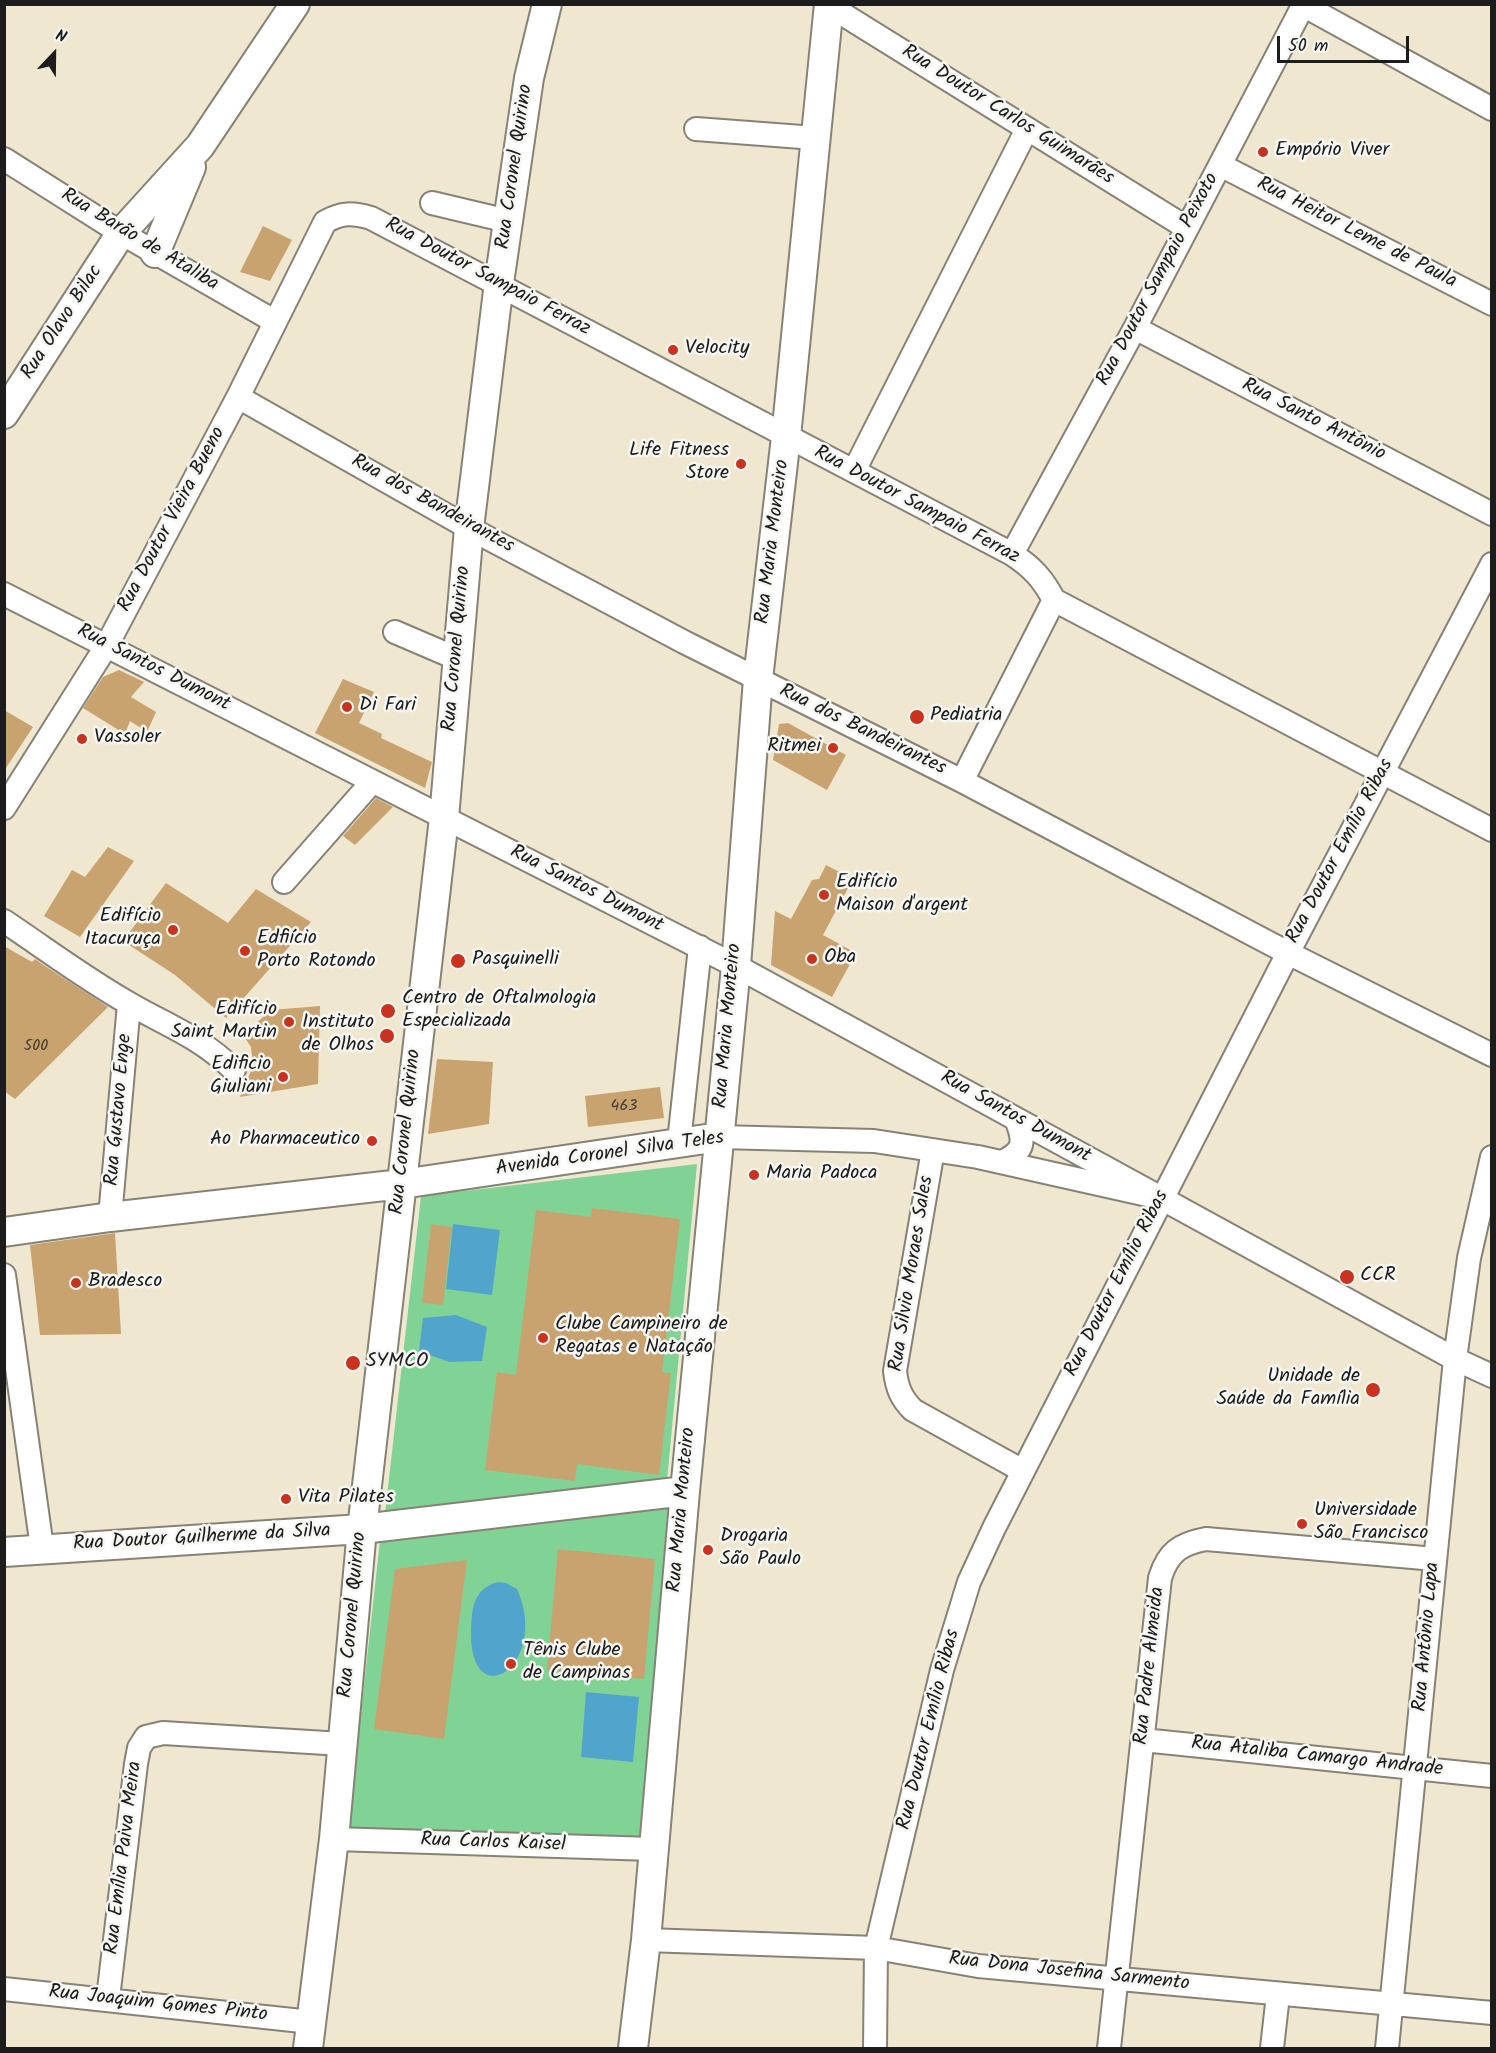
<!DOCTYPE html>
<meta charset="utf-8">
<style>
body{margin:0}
#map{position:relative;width:1496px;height:2053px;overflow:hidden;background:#f0e7d0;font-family:Kalam,sans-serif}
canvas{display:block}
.frame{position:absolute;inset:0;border:6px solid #1c1c1c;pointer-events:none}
.north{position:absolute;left:24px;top:24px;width:60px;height:60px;-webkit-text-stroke:4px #f6f6f2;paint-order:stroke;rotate:22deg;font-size:16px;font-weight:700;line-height:24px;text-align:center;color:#1c1c1c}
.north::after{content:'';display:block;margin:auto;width:21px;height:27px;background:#1c1c1c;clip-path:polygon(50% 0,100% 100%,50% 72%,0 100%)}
.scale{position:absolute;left:1277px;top:36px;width:132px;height:27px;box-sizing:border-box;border:3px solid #1c1c1c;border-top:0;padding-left:8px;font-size:18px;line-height:21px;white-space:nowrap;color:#1c1c1c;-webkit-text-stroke:4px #f6f6f2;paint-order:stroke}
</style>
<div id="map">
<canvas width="1496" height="2053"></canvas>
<div class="frame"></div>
<div class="north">N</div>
<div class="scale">50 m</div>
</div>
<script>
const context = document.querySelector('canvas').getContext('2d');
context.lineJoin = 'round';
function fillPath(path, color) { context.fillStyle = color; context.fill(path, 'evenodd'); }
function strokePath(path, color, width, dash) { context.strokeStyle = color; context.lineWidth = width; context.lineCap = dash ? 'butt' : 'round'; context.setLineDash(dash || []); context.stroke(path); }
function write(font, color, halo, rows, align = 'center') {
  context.font = font + ' Kalam,sans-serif'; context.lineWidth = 5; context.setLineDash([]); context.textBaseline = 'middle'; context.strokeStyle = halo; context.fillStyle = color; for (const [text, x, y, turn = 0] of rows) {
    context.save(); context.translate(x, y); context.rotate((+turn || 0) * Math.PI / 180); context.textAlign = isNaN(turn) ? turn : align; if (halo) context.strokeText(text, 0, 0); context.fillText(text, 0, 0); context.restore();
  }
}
fillPath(new Path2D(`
 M697,1164l-30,317 -282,33 36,-318z
 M669,1506l-29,332 -292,-7 32,-291z`), '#80d395');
fillPath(new Path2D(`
 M453,1224l47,6 -8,65 -46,-6z
 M456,1315l31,12 -5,34 -33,1 -30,-11 4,-33z
 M498,1582l8,1 11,6c36,81 -57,134 -45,26 2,-18 9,-28 26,-33z
 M586,1692l53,5 -6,65 -52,-5z`), '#51a5cd');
fillPath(new Path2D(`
 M263,226l29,14 -22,41 -30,-9z
 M119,670l25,12 -13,15 25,15 -9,20 -17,-11 -5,13 -42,-26 20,-31z
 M343,679l31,13 -15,31 23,11 -1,4 51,24 -7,26 -110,-55z
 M4,710l29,17 -29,44z
 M788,723l58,32 -19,35 -54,-30 6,-36z
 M376,798l17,9 -38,38 -12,-9z
 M108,847l26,14 -54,76 -36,-21 28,-46 13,7z
 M826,865l27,14 -30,56 33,18 -24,44 -61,-32 4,-54 16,8 21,-39 7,-1z
 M166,883l62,40 28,-34 55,33 -85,96 -51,-43 -52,-34z
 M4,946l28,16 3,-3 7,5 66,43 -93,92 -11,-8z
 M320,1006l-2,78 -78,13 13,-31 -2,-19 -8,-12 28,-25z
 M437,1059l56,3 -4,62 -61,10z
 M660,1087l4,31 -76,9 -3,-31z
 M592,1208l88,11 -18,153 9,1 -12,102 -82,-11 -2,17 -90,-11 12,-98 19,3 20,-165 55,7z
 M431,1224l21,3 -9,78 -21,-2z
 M115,1233l6,101 -81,1 -10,-90z
 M558,1549l97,10 -11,120 -97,-9z
 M467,1560l-23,179 -70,-10 21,-160z`), '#c8a370');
const minor = new Path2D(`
 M828,5l359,223
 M1303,5l189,104
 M696,129l119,9
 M4,159l117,74 153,88
 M1220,165l272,139
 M432,203l76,18
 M1135,328l357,186
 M238,397l231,131 215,114 278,139 326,172 204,102
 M854,471l173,-342
 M1012,554l123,-226 169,-324
 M4,594l732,372 425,232
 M395,632l63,27
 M962,781l92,-181
 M4,808l103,-163 131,-248 87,-175c17,-10 28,-9 46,-4l641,336c20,13 31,25 42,46l438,230
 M284,882l88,-100
 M4,921c42,28 83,59 126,83 40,23 70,33 104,66
 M719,1137l155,4 104,16 183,41 294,161 37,17
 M679,1142l21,-195
 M933,1150l-38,221c2,17 6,27 18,39l110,61
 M1002,1162c23,-11 23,-20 14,-43
 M110,1217l19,-213
 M4,1275l38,273
 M1143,1740l349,36
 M334,1839l319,10
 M646,1940l230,8 102,18 514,47
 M4,1989l307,33
 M108,1998l28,-234 3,-16 7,-11 17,-4 179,11
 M875,2048l1,-100 66,-278 27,-88 25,-54 294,-575 204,-389
 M1109,2048l51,-470c8,-26 20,-34 46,-39l229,20
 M1272,2048l6,-53
 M1387,2048l68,-689 14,-101 23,-101`);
const major = new Path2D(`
 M155,253l36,-86
 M4,414l117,-181 79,-87 95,-142
 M4,1232l106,-15 292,-33 317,-47
 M4,1552l358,-23 323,-38
 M308,2048l26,-209 28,-310 82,-711 25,-290 30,-245 30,-205 18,-74
 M633,2048l13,-108 39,-449 51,-525 22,-287 28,-242 43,-433`);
strokePath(minor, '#868276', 26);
strokePath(major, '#868276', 32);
strokePath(minor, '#fff', 22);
strokePath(major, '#fff', 28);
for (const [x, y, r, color] of [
 [1263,152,6,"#c8321e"],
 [673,350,6,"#c8321e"],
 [741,464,6,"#c8321e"],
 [347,707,6,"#c8321e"],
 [917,717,8,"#c8321e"],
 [82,739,6,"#c8321e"],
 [833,748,6,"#c8321e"],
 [824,895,6,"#c8321e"],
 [173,930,6,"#c8321e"],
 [245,951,6,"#c8321e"],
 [812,959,6,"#c8321e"],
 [458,961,8,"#c8321e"],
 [388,1011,8,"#c8321e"],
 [289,1022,6,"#c8321e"],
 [387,1036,8,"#c8321e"],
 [283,1077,6,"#c8321e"],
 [372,1141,6,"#c8321e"],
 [754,1175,6,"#c8321e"],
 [1347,1277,8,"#c8321e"],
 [76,1283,6,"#c8321e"],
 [543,1338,6,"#c8321e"],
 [353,1363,8,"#c8321e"],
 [1373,1390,8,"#c8321e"],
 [286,1499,6,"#c8321e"],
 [1302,1524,6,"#c8321e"],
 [708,1550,6,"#c8321e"],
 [511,1664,6,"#c8321e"]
]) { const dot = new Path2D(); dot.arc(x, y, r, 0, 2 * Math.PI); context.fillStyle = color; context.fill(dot); strokePath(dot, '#f6f6f2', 2); }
write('16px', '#473e31', null, [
 ["500",36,1047],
 ["463",624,1107]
]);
write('20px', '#1c1c1c', '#f6f6f2', [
 ["Rua Doutor Carlos Guimarães",1007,116,32],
 ["Rua Coronel Quirino",516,167,-82],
 ["Rua Heitor Leme de Paula",1356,234,27],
 ["Rua Barão de Ataliba",139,241,31],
 ["Rua Doutor Sampaio Ferraz",487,278,28],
 ["Rua Doutor Sampaio Peixoto",1159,280,-62],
 ["Rua Olavo Bilac",63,323,-57],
 ["Rua Santo Antônio",1313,421,27],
 ["Rua dos Bandeirantes",432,505,29],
 ["Rua Doutor Sampaio Ferraz",916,506,28],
 ["Rua Doutor Vieira Bueno",173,520,-62],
 ["Rua Maria Monteiro",774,542,-83],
 ["Rua Coronel Quirino",458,649,-85],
 ["Rua Santos Dumont",153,669,27],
 ["Rua dos Bandeirantes",862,731,26],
 ["Rua Doutor Emílio Ribas",1341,852,-62],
 ["Rua Santos Dumont",586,890,27],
 ["Rua Maria Monteiro",729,1026,-85],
 ["Rua Gustavo Enge",120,1110,-85],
 ["Rua Santos Dumont",1015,1118,29],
 ["Rua Coronel Quirino",407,1132,-84],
 ["Avenida Coronel Silva Teles",610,1155,-8],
 ["Rua Silvio Moraes Sales",913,1274,-81],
 ["Rua Doutor Emílio Ribas",1118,1284,-63],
 ["Rua Maria Monteiro",683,1510,-85],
 ["Rua Doutor Guilherme da Silva",202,1539,-3],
 ["Rua Coronel Quirino",354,1615,-85],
 ["Rua Antônio Lapa",1428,1637,-85],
 ["Rua Padre Almeida",1151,1666,-84],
 ["Rua Doutor Emílio Ribas",930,1730,-76],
 ["Rua Ataliba Camargo Andrade",1317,1758,6],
 ["Rua Carlos Kaisel",493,1844,2],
 ["Rua Emília Paiva Meira",125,1858,-83],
 ["Rua Dona Josefina Sarmento",1069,1973,6],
 ["Rua Joaquim Gomes Pinto",158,2005,6]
]);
write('20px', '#1c1c1c', '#f6f6f2', [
 ["Empório Viver",1275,152],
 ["Velocity",685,350],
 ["Life Fitness",729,452,"right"],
 ["Store",729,475,"right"],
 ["Di Fari",359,707],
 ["Pediatria",930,717],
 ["Vassoler",94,739],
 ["Ritmei",821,748,"right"],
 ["Edifício",836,884],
 ["Maison d'argent",836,907],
 ["Edifício",161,918,"right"],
 ["Itacuruça",161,941,"right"],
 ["Edfiício",257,940],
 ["Porto Rotondo",257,963],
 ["Oba",824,959],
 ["Pasquinelli",472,961],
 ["Centro de Oftalmologia",402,1000],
 ["Especializada",402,1023],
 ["Edifício",277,1011,"right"],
 ["Saint Martin",277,1034,"right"],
 ["Instituto",374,1024,"right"],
 ["de Olhos",374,1047,"right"],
 ["Edificio",271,1066,"right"],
 ["Giuliani",271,1089,"right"],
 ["Ao Pharmaceutico",360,1141,"right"],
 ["Maria Padoca",766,1175],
 ["CCR",1360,1277],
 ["Bradesco",88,1283],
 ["Clube Campineiro de",555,1326],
 ["Regatas e Natação",555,1349],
 ["SYMCO",366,1363],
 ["Unidade de",1360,1378,"right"],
 ["Saúde da Família",1360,1401,"right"],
 ["Vita Pilates",298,1499],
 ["Universidade",1314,1512],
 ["São Francisco",1314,1535],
 ["Drogaria",720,1538],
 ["São Paulo",720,1561],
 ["Tênis Clube",523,1652],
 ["de Campinas",523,1675]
], 'left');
</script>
